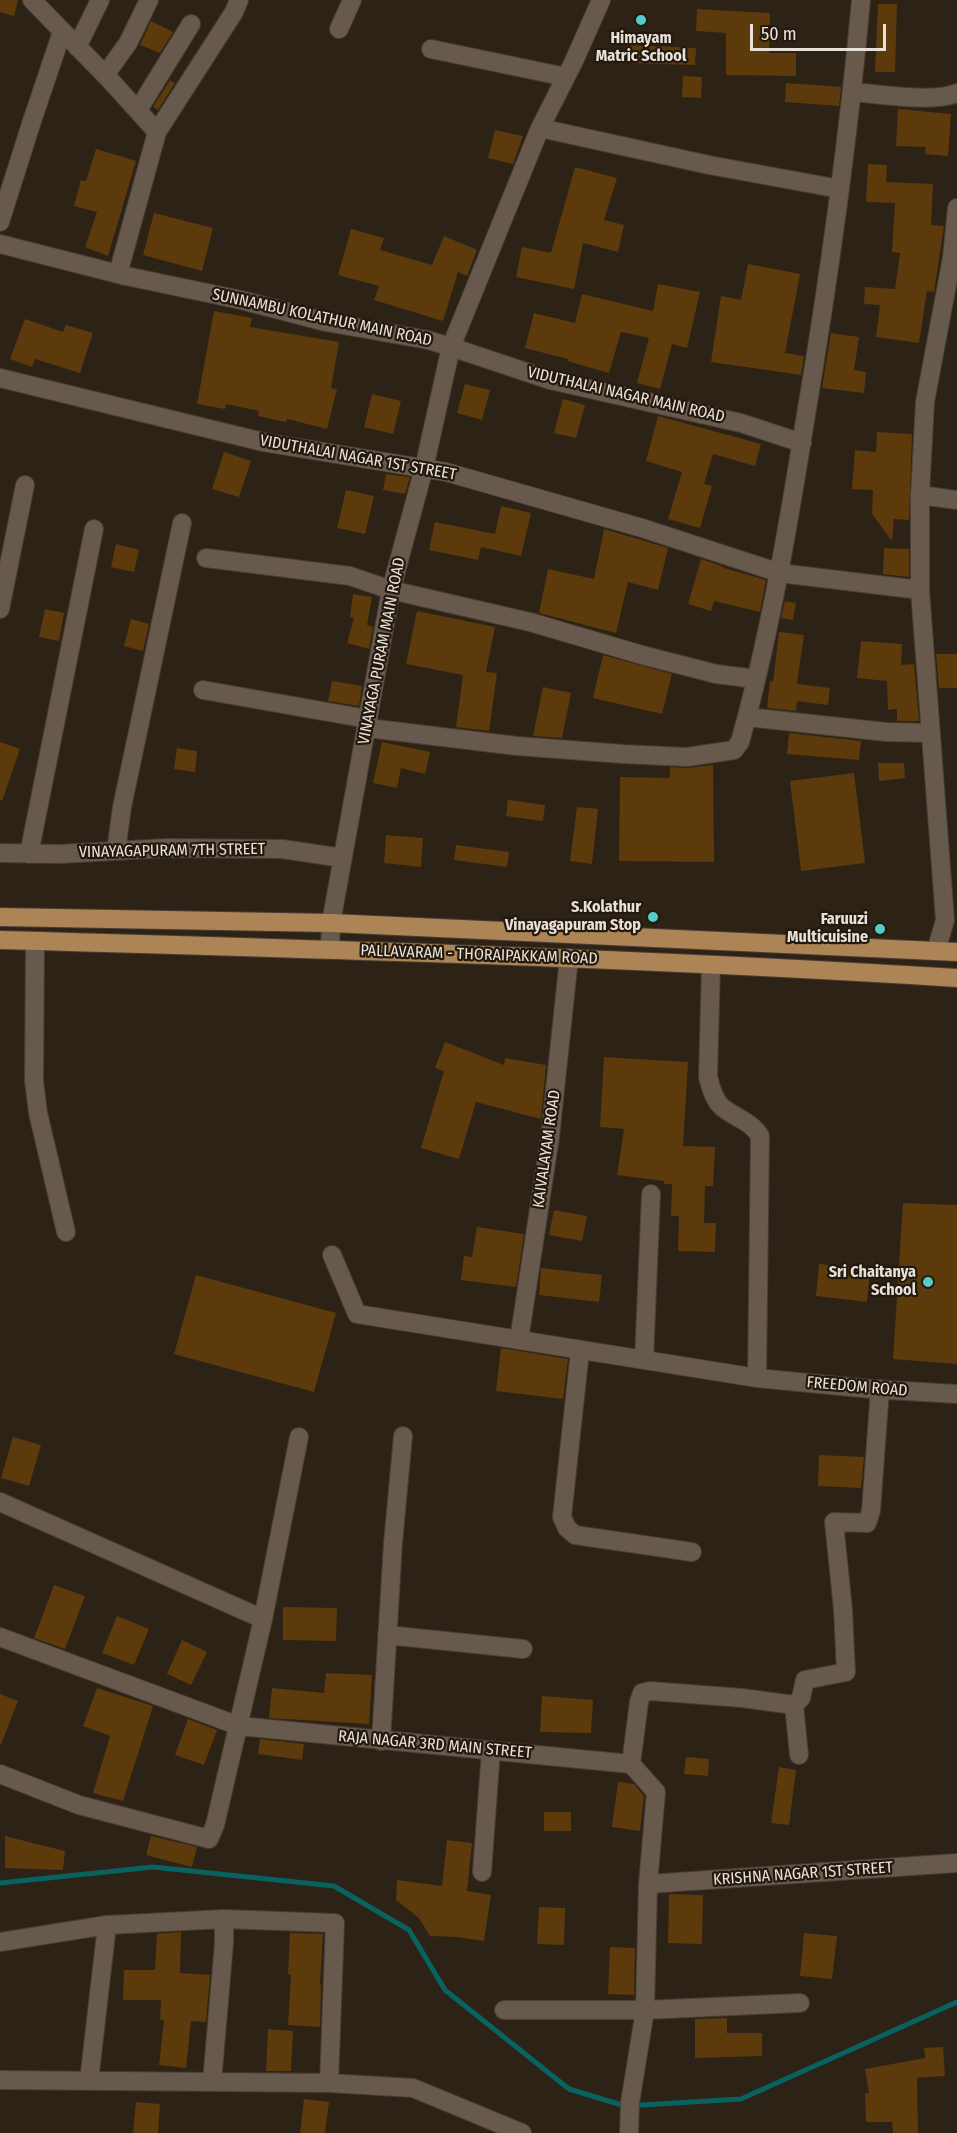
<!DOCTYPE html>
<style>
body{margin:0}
#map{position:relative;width:957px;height:2133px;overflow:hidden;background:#2d2216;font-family:"Fira Sans Condensed",sans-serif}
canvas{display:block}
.scale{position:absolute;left:750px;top:24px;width:136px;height:27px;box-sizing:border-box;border:3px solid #e8e1d9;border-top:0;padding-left:8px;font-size:18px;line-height:21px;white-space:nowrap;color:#e8e1d9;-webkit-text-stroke:4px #23190d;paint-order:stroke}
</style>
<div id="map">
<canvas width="957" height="2133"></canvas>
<div class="scale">50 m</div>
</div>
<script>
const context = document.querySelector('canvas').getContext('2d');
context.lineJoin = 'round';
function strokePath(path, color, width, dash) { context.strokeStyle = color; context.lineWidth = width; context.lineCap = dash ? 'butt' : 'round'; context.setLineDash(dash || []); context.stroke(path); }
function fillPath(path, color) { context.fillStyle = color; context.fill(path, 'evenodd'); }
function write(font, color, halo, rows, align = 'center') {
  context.font = font + ' "Fira Sans Condensed",sans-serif'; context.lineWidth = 4.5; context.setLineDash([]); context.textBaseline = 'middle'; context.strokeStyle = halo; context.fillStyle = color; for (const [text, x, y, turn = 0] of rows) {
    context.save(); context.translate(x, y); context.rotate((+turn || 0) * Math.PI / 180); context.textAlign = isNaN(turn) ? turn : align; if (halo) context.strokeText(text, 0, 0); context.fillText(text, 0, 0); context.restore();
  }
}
strokePath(new Path2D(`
 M0,1883l153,-16 181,19 75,44 36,60 124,99 56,17 116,-7 216,-97`), '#076260', 5);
fillPath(new Path2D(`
 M0,0h18l-4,16 -14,-4z
 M878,4h19l-2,68h-20z
 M697,9l73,4 -1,40h27v23l-70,-1v-42l-30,-2z
 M151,21l22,11 -13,21 -20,-8z
 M630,45l66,3 -1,17 -66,-2z
 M683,76l19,1 -1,21 -19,-1z
 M170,80l5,3 -17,27 -5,-3z
 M786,83l55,4 -2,19 -54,-4z
 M898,109l53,5 -3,42 -23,-2 1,-7 -30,-1z
 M495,130l28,6 -10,28 -25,-6z
 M96,149l40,12 -28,95 -23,-9 12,-35 -23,-6 7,-26 5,1z
 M868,164l19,1 -1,17 47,2 -2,41 13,1 -10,66 -7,-1 -8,52 -43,-6 4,-32 -16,-1 1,-17 30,2 5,-36 -8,-1 3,-49 -29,-1z
 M575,167l42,11 -13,42 20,5 -6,27 -35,-9 -9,46 -58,-12 6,-30 29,6z
 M154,213l59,15 -11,43 -59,-16z
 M351,229l33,9 -4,12 52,15 12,-29 33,14 -10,26 -9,-4 -15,49 -69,-21 5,-14 -41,-11z
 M748,264l52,10 -15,79 19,3 -3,19 -90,-13 10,-66 20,4z
 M658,284l42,8 -13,56 -15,-4 -12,45 -23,-6 12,-45 -28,-6 -12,41 -42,-12 1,-2 -43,-11 9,-35 41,10 7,-29 71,17z
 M214,311l38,7 -2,9 89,15 -8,46 6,1 -10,40 -40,-10 -1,3 -28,-6 1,-5 -33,-7 -1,5 -28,-5z
 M25,319l38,13 3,-7 27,8 -13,40 -45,-14 -3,8 -22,-8z
 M831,333l28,4 -5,33 12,2 -2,21 -42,-5z
 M465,384l25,6 -8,30 -25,-7z
 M372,394l29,7 -8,33 -29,-7z
 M563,399l22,6 -9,33 -22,-5z
 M658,416l103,28 -6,22 -42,-12 -9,30 8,2 -12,42 -32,-9 14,-47 -36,-11z
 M877,432l35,2 -3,86 -15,-1 -2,22 -20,-27 1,-24 -21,-1 3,-39 21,2z
 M224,452l27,9 -12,36 -27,-8z
 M386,474l24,3 -5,17 -22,-4z
 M346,490l28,6 -9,38 -28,-6z
 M501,506l30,7 -10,43 -40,-9 -3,13 -49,-10 6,-28 60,12z
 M604,529l64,19 -10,42 -30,-8 -12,51 -77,-20 9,-44 46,10z
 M116,544l23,6 -5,22 -23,-5z
 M884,548l25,1v28l-26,-3z
 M701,559l23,8v1l42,12 -6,32 -46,-11 -3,10 -23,-7z
 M353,594l19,3 -5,28 6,2 -4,22 -22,-6 7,-25 -4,-1z
 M785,601l11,2 -3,17 -12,-2z
 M45,609l19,4 -5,28 -20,-4z
 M417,611l78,16 -9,45 11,1 -8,58 -33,-4 7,-52 -57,-11z
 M131,619l18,5 -6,27 -19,-5z
 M779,632l25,3 -7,49 33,4 -2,17 -31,-4 -1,10 -29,-3 3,-27 3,1z
 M861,641l41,3 -1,21 13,-1 5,57h-22v-12l-9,1 -1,-29 -30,-3z
 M936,654h21v34h-18z
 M603,655l69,19 -10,40 -69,-16z
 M332,681l30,5 -3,20 -31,-5z
 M543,687l28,6 -9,45 -29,-2z
 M789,733l72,8 -2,19 -72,-6z
 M0,742l20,7 -18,52 -2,-1z
 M382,742l48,10 -5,22 -24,-6 -4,20 -24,-5z
 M177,748l20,3 -2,21 -21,-3z
 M878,763h26l1,15 -26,3z
 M713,765l1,97 -95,-1 1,-84 50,1v-11l18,1z
 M854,773l11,90 -64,8 -11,-90z
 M508,800l37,5 -2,16 -37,-5z
 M577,807l21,2 -6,55 -22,-3z
 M386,835l37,3 -2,29 -37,-4z
 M456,845l53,7 -2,15 -53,-7z
 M445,1042l59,23 1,-7 41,7 -5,54 -65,-17 -17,57 -38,-11 23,-77 -9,-3z
 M604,1057l84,5 -5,84 32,1 -2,39h-8l-1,37h12l-1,29 -37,-1 1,-35h-8l1,-32h-8v-3l-47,-6 7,-46 -24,-2z
 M903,1203l54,2v159l-64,-5z
 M554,1210l33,6 -5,25 -33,-6z
 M477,1227l47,7 -8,53 -55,-7 3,-24 8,1z
 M819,1264l51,6 -3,32 -51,-6z
 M541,1268l61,7 -3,27 -60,-7z
 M196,1275l140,38 -22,79 -140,-38z
 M501,1348l67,11 -5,40 -67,-8z
 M13,1437l28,8 -12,41 -28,-8z
 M819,1455l45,2 -3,31 -43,-2z
 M54,1585l31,11 -20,53 -31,-11z
 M283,1607l54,1 -1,33 -53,-1z
 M117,1616l32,13 -15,36 -32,-12z
 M182,1640l25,12 -16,33 -24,-11z
 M326,1673l46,2 -3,49 -100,-6 3,-30 52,5z
 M97,1688l56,18 -30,95 -30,-8 17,-57 -27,-10z
 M0,1694l18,7 -17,43h-1z
 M542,1696l51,4 -2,33 -51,-1z
 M188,1719l29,11 -13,35 -29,-10z
 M260,1739l44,5 -2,16 -44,-6z
 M686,1757l23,2 -1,17 -24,-2z
 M779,1767l17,3 -7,55 -18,-2z
 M618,1782l16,2 10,12 -4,35 -28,-4z
 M544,1812h27v19h-27z
 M5,1836l60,15 -2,19 -58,-2z
 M151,1836l46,11 -5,20 -46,-12z
 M447,1840l25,3 -5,48 24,4 -7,46 -26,-4 -28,-1 -11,-18 -23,-18 1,-20 45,6z
 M669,1894l34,1 -1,49 -34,-1z
 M539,1907l26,1 -1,37 -27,-1z
 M181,1932l-1,41 30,2 -4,47 -15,-1 -5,47 -27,-3 5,-45h-4l1,-20h-38l1,-30h31l2,-36z
 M290,1933l33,1 -3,50h1l-1,43 -32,-2 3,-50 -3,-1z
 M804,1933l33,3 -5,43 -32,-3z
 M610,1947l25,1 -1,47 -26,-1z
 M727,2018v15h35v23l-67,2v-39z
 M268,2029l25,2 -2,40h-25z
 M943,2047l2,29 -28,2 1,55h-25l-1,-11h-26l-1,-29h4l-4,-24 60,-11 -1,-10z
 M304,2099l25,3 -4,31h-25z
 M136,2102l24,2 -2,29h-25z`), '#5c3a0c');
const minor = new Path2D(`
 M32,0l78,80 47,52
 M339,29l13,-29
 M77,47l23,-47
 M431,49l135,28
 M105,75l23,-32 21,-43
 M853,92c27,2 80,11 104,1
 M138,110l53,-86
 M540,128l169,37 131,24
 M0,222l31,-98 31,-92
 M0,244l126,32 115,24 85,22 102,18 23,7 89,-219 34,-67 27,-61
 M118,274l39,-142 77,-120 5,-12
 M0,378l263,64 183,30 196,56 138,45 140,17
 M920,495l37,5
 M206,558l144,18 41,14 139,32 112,33 74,19 40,5
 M0,609l25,-124
 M203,690l159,28 6,3
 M747,717l139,15 44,1
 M368,728l149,18 106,8 64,3 47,-7 6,-8c29,-104 47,-209 64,-315 24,-142 44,-284 57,-427
 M116,851l6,-44 60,-284
 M0,853l60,1 106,-6 116,1 61,9
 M29,854l65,-325
 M35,941l-1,140 4,32 28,119
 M330,949l1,-26 60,-333 33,-122 27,-121 99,33 191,43 61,20
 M936,951l9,-31 -25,-330v-95l5,-93 27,-144 5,-50
 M332,1255l25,59 400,64 3,-242c-9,-15 -25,-18 -38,-29 -8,-7 -11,-19 -14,-30l3,-112
 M519,1340l31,-203 19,-179
 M580,1351l-18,166 5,11 8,7 117,17
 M644,1360l7,-166
 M757,1378l114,11 86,5
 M0,1502l263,117
 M387,1635l136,14
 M0,1637l239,89 392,38 25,28 -8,92 -3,126 -15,93 -1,30
 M794,1705l7,-7 4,-18 41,-8 -3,-62 -9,-88 33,1 4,-12 9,-122
 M381,1741l12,-198 10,-107
 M631,1764l8,-62 3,-9 8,-2 92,7 52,7 5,50
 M0,1774l79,31 130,34 6,-14 48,-206 36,-182
 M482,1872l9,-122
 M648,1884l309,-21
 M0,1942l107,-17 117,-6 111,4 -6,160
 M504,2010h141l155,-7
 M0,2080l329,3 84,5 109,45
 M89,2081l18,-156
 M212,2082l12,-139v-24`);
const major = new Path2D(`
 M0,917l331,6 626,29
 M0,940c319,9 638,18 957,38`);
strokePath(minor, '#483e36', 20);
strokePath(major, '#483e36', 20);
strokePath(minor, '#675a4c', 18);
strokePath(major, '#ad8455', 18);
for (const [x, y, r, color] of [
 [641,20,6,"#53cdc9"],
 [653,917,6,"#53cdc9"],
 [880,929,6,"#53cdc9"],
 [928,1282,6,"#53cdc9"]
]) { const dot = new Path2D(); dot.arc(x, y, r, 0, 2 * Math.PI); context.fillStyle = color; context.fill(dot); strokePath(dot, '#23190d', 2); }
write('bold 16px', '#e8e1d9', '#23190d', [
 ["Himayam",641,39,"center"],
 ["Matric School",641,57,"center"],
 ["S.Kolathur",641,908],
 ["Vinayagapuram Stop",641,926],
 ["Faruuzi",868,920],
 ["Multicuisine",868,938],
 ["Sri Chaitanya",916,1273],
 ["School",916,1291]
], 'right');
write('16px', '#e8e1d9', '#23190d', [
 ["SUNNAMBU KOLATHUR MAIN ROAD",322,318,12],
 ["VIDUTHALAI NAGAR MAIN ROAD",626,395,13],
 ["VIDUTHALAI NAGAR 1ST STREET",358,458,10],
 ["VINAYAGA PURAM MAIN ROAD",382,651,-79],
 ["VINAYAGAPURAM 7TH STREET",172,851,-1],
 ["PALLAVARAM - THORAIPAKKAM ROAD",479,955,2],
 ["KAIVALAYAM ROAD",547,1149,-82],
 ["FREEDOM ROAD",857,1387,5],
 ["RAJA NAGAR 3RD MAIN STREET",435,1745,5],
 ["KRISHNA NAGAR 1ST STREET",803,1874,-4]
]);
</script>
